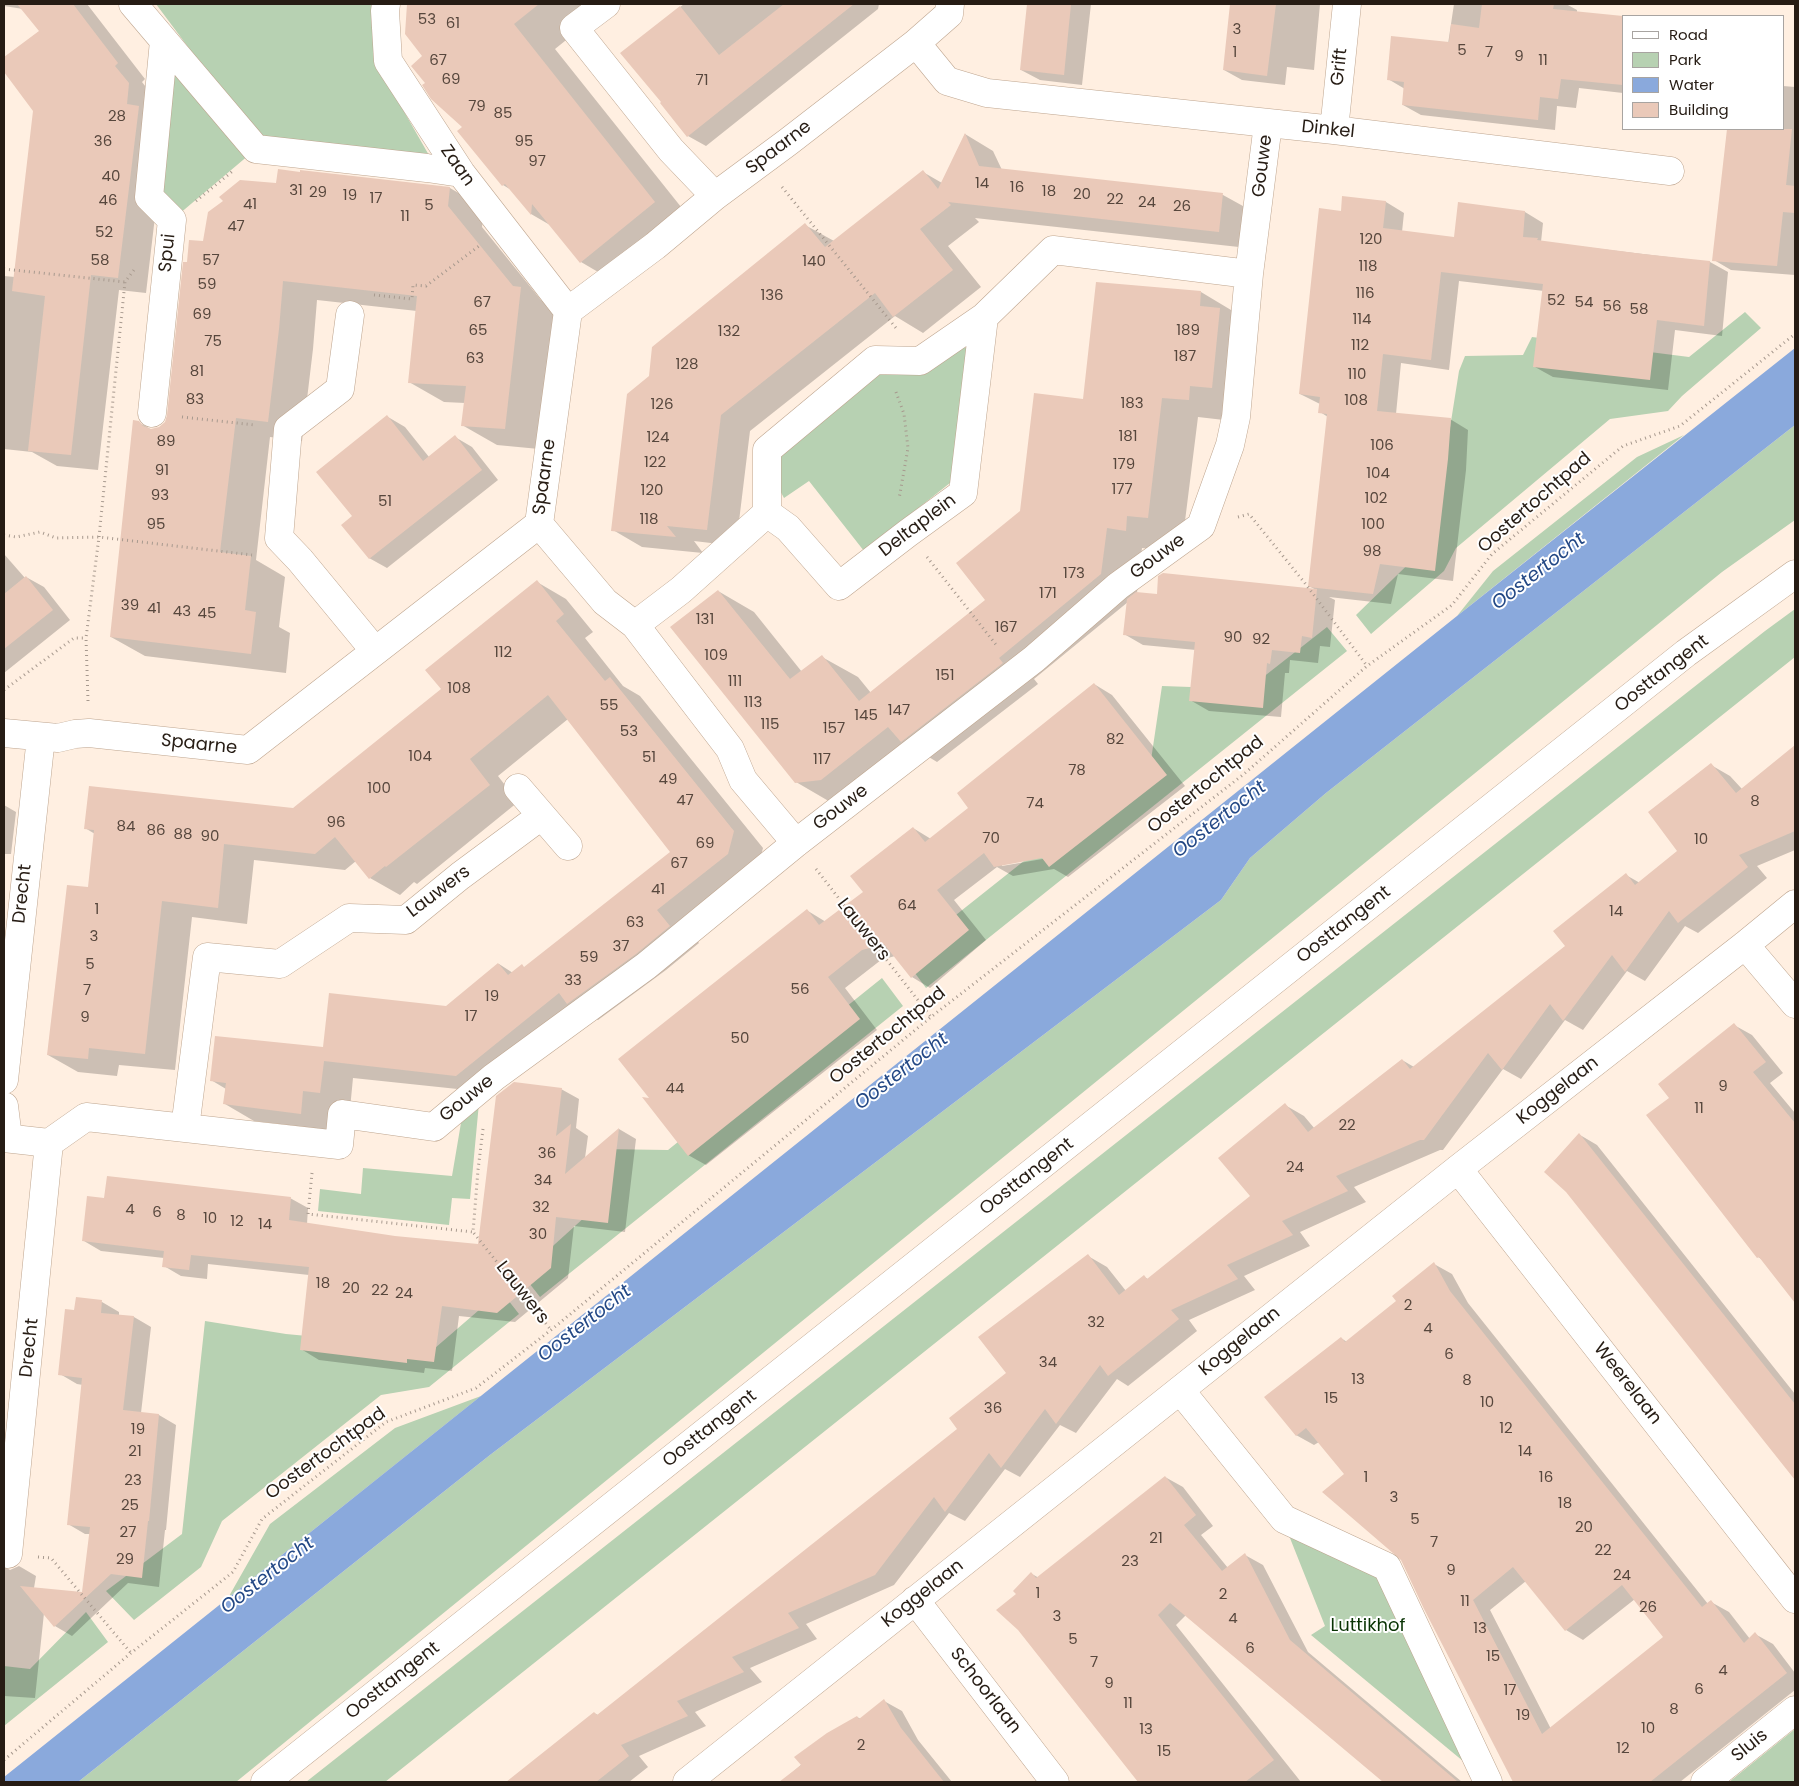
<!DOCTYPE html>
<style>
body{margin:0}
#map{position:relative;width:1799px;height:1786px;overflow:hidden;background:#ffefe1;font-family:Poppins,sans-serif}
canvas{display:block}
.frame{position:absolute;inset:0;border:5px solid #261c14;pointer-events:none}
.legend{position:absolute;left:1622px;top:15px;width:162px;height:115px;box-sizing:border-box;background:#fff;border:1px solid #a8a4a1;margin:0;padding:6px 9px;list-style:none;font-size:15px;color:#261c14}
.legend li{display:flex;align-items:center;gap:10px;height:25px}
.legend b{width:25px;border:1px solid #a8a4a1}
</style>
<div id="map">
<canvas width="1799" height="1786"></canvas>
<div class="frame"></div>
<ul class="legend">
<li><b style="height:6px;background:#fff"></b>Road</li>
<li><b style="height:14px;background:#b7d1b2"></b>Park</li>
<li><b style="height:14px;background:#8aa9dc"></b>Water</li>
<li><b style="height:14px;background:#eac9b9"></b>Building</li>
</ul>
</div>
<script>
const context = document.querySelector('canvas').getContext('2d');
context.lineJoin = 'round';
function fillPath(path, color) { context.fillStyle = color; context.fill(path, 'evenodd'); }
function strokePath(path, color, width, dash) { context.strokeStyle = color; context.lineWidth = width; context.lineCap = dash ? 'butt' : 'round'; context.setLineDash(dash || []); context.stroke(path); }
function write(font, color, halo, rows, align = 'center') {
  context.font = font + ' Poppins,sans-serif'; context.lineWidth = 4; context.setLineDash([]); context.textBaseline = 'middle'; context.strokeStyle = halo; context.fillStyle = color; for (const [text, x, y, turn = 0] of rows) {
    context.save(); context.translate(x, y); context.rotate((+turn || 0) * Math.PI / 180); context.textAlign = isNaN(turn) ? turn : align; if (halo) context.strokeText(text, 0, 0); context.fillText(text, 0, 0); context.restore();
  }
}
fillPath(new Path2D(`
 M156,4h218l8,69 48,84 -174,-8 -84,71 -11,-10 3,-169 74,73z
 M1745,312l16,16 -79,68 -14,15 -58,8 -154,129 -12,23 -73,63 -15,-19 76,-74 27,-170 6,-15 58,-1 9,-18 157,20z
 M961,346l11,4 -17,129 -91,72 -55,-70 -25,17 -6,-11 2,-38 88,-75 56,1z
 M1795,425v95l-73,52 -1486,1210h-158l412,-327 731,-555 29,-42 76,-65z
 M1684,435l-227,181 36,-45 144,-114z
 M1795,609v48l-1410,1125h-79l1459,-1151z
 M1327,627l20,24 -421,337 -23,-31 248,-197 11,-74 86,3z
 M882,978l21,28 -363,291 -18,-23 75,-68 2,-57 69,1z
 M479,1103l-9,96 -18,-1 -3,27 -131,-14 2,-22 41,5 2,-26 89,8 10,-59z
 M501,1291l18,23 -90,73 -48,8 -159,126 -21,46 -67,53 -28,-29 76,-57 23,-213 81,13 149,14z
 M481,1396l-253,202 42,-74 125,-96z
 M1282,1518l105,49 100,214 -176,-146 14,-9z
 M86,1612l22,30 -104,84v-60l26,3z
 M1795,1729v53h-66z`), '#b7d1b2');
fillPath(new Path2D(`
 M1795,348v77l-469,368 -76,65 -29,42 -731,555 -412,327h-74v-5l1453,-1161z`), '#8aa9dc');
fillPath(new Path2D(`
 M4,4h83l58,75 -3,3 14,18 10,23 -20,170 -27,-3 -21,180 -41,-4 -25,-14 -28,-3v-173l11,1 20,-167 -31,-40v-12l36,-27 -17,-22 -19,-3z
 M409,4h202l-56,45 142,178 -75,59 -41,-24 -31,-37 -19,-11 -18,-23 -10,-6 -44,-54 5,-4 -37,-44 -3,-27 -18,-22z
 M684,4h195l-1,5 -172,137 -18,-10 -25,-34 -41,-48z
 M1028,4h63l-9,81 -42,-5 -19,-10z
 M1231,4h89l-6,66 -27,-3 -2,18 -43,-5 -18,-10z
 M1454,4h112l11,6v3l46,5v75l-44,-5 -3,20 -19,-2 -2,24 -134,-15 -18,-10 2,-16 -17,-10 60,-35z
 M1783,86l12,1v188l-64,-5 -17,-10 14,-131h55z
 M965,134l28,17 9,19 221,25 29,16 -4,37 -273,-30 4,4 -31,24 33,41 -58,46 -28,-17 -145,115 -14,115 -42,-5 9,12 -61,-6 -29,-17 37,-154 155,-151 29,16 89,-69 19,11z
 M277,184l173,4 34,20 -2,19 59,73 14,8 -16,141 -42,-4 -35,-20 3,-22 -21,-1 -35,-20 8,-71 -100,-11 -4,49 -11,92 -32,-4 -14,123 29,17 -6,50 11,6 -4,40 -141,-17 -34,-19 27,-215 14,8 7,-2 7,-6 3,-7 19,-151 16,-21z
 M1343,197l43,5 18,11 -2,19 53,6 4,-34 66,8 18,11 -2,19h2l167,20 18,10 -6,64 -47,-6 -7,60 -115,-13 -18,-10 9,-76 -85,-10 -10,89 -48,-7 -5,51 54,5 18,11 -2,40 -13,111 -55,-7 -7,30 -62,-7 6,3 -5,47 -10,-1 -2,17 -28,-3 -1,13h-4l-4,44 -72,-6 -19,-11 6,-50 -53,-5 -19,-11 4,-32 -94,77 4,5 -101,78 -18,-11 -87,52 -36,-21 -78,-191 36,21 48,60 20,-15 36,20 13,16 116,-93 34,-89 63,-111 117,-108 35,21 -12,107 -26,-3 -15,120 -20,-1 -2,14 -19,-2 -5,45 21,2 158,-5 -7,-4 19,-169 -8,-5v-8l-20,-10 42,-182z
 M388,417l17,10 24,30 26,-20 17,10 26,33 -111,88 -18,-10 -15,-42z
 M4,554l21,24 1,-1 18,10 26,33 -66,53z
 M537,582l29,17 27,33 -8,6 38,48 17,10 123,152 -6,22 -71,57 13,16 -33,27 -68,50 -13,-7 -99,79 -133,-14 -3,31 -20,21 -76,-9 -29,-17 1,-15 -15,-9 113,-31 122,-42 53,-43 14,9 9,-7 3,2 147,-116 -104,-133 -70,57 20,26 -101,82 -3,-2 -14,13 -30,-17 -14,-17 -11,9 -91,-10 -7,64 -55,-7 -17,153 -56,-5 -2,11 -39,-4 -30,-17 41,-167 6,-54 -10,-6 209,-19 149,-120z
 M1094,684l18,11 73,91 -117,91 -14,-8 -41,7 -16,-9 -43,33 32,40 -56,48 -18,-11 -17,-21 -14,4 -36,28 32,42 -171,135 -18,-10 -36,-55 156,-189 18,11 38,-30 49,-64 18,11 39,-31zM1047,855l1,3 -46,8v-2z
 M1795,747v103l-38,16 10,12 -69,55 -13,-7 -40,55 -18,-10 -44,59 -18,-10 -44,59 -18,-10 -60,81h-3l-86,37 12,15 -66,30 10,14 -66,30 11,14 -66,30 8,11 -69,55 -11,-7 -41,54 -16,-8 -40,52 -15,-8 -40,52 -16,-8 -55,72 -88,39 11,15 -67,29 12,14 -67,30 11,14 -67,30 9,11 -19,15h-115l80,-69 4,2 361,-286 49,-56 80,-117 19,11 19,24 18,-14 4,2 104,-83 33,-91 19,11 11,13 87,-69 12,7 152,-121 60,-71 14,8 39,-32 32,-86 19,11 12,13z
 M4,805l12,7 -5,42h-7z
 M1734,1025l18,10 31,38 -13,10 25,30v90l-6,6 6,8v84l-32,-41 -5,-3 -87,-159z
 M561,1089l18,10 -3,29 12,8 -3,22 34,-29 17,10 -11,93 -51,-6 -6,52 -53,44 -56,-6 -7,55 -27,-3 -1,5 -105,-13 -18,-11 8,-74 -101,-11 -1,15 -26,-3 -17,-10v-8l-63,-7 -17,-10 22,-41 184,-2 18,10 -1,16 88,13 84,8z
 M1580,1135l17,10 198,249v85l-228,-288z
 M1434,1264l18,10 16,29 240,301 3,-2 18,10 21,27 5,-5 18,10 22,29v17l-115,92h-166l-89,-173 -23,-49 -56,-86 -27,-32 -5,3 -18,-10 45,-97 6,4 50,-41zM1526,1581l40,49 17,10 52,-41 30,38 -114,92 -61,-119z
 M77,1299l25,3 17,10v4l15,1 17,10 -10,86 18,2 17,10 -10,105h-1l-6,57 -31,-4 -56,53 -17,-10 -11,-13 -9,85 -31,-2v-130l6,4 9,-4 17,10 -2,12 49,5 7,-59h-5l-17,-10 15,-139 -6,-1 -17,-10 15,-63z
 M1165,1477l18,10 30,39 -12,9 27,33 17,-13 18,10 45,87 154,130h-78l-198,-167 -10,10 125,157h-161l-121,-153 -2,-34 15,-21 7,4z
 M884,1701l18,10 16,29 34,42h-171l76,-65 4,2z`), '#0003');
fillPath(new Path2D(`
 M17,4h56l45,59 -3,3 14,17 -2,21 12,2 -21,172 -27,-3 -20,180 -43,-4 17,-155 -33,-5 21,-180 -29,-39v-15l35,-26z
 M407,4h132l-25,20 141,178 -75,61 -48,-59 -1,11 -26,-31 -3,2 -45,-55 5,-4 -31,-28 -9,-14 3,-2 -14,-17 11,-10 -17,-22z
 M784,4h70l-167,133 -27,-34 1,-1 -41,-49 60,-47 39,49z
 M1027,4h44l-7,71 -44,-5z
 M1230,4h46l-9,72 -44,-6z
 M1482,4h72l-1,5 70,7v69l-62,-6 -3,20 -18,-2 -2,23 -136,-15 2,-23 -17,-2 4,-44 58,6 2,-18 28,4z
 M1727,129h65l-6,56 9,1v27l-12,-1 -6,54 -65,-5z
 M965,133l14,33 244,27 -4,39 -271,-30 3,3 -31,24 33,41 -60,47 -18,-24 -154,122 -14,115 -40,-4 9,11 -65,-6 16,-137 22,-18 3,-29 153,-124 20,24 98,-77 15,19z
 M278,169l22,3v-2l150,17 -2,19 65,80 8,1 -16,142 -44,-3 5,-40 -58,-3 9,-87 -134,-15 -4,48 -11,93 -32,-4 -16,134 31,4 -6,54 11,2 -5,42 -141,-17 23,-217 6,1 4,5 8,3 8,-2 6,-5 2,-7 16,-153h4l2,-22 14,1 5,-29 15,-11 -4,-4 21,-17 36,3z
 M1342,196l44,5 -3,27 71,9 4,-35 67,9 -2,26 15,1 -1,2 106,14 67,7 -6,65 -47,-6 -7,60 -117,-13 10,-83 -102,-12 -10,88 -48,-6 -6,57 74,7 -3,41 -13,112 -55,-7 -7,30 -65,-7 19,-173 -9,-1 2,-16 -21,-3 20,-186 22,3z
 M1096,282l105,9 -1,15 20,2 -8,80 -22,-2 -1,14 -27,-2 -14,120 -21,-2 -1,15 -19,-3 -6,46 -102,84 4,5 -102,79 -13,-15 -67,53 -26,3 -125,-156 48,-37 72,89 32,-24 37,46 126,-101 -29,-37 64,-52 14,-118 49,6z
 M387,415l36,46 32,-26 27,35 -113,89 -28,-34 11,-9 -36,-44z
 M1163,573l154,16 -5,49 -10,-2 -2,17 -28,-3 -2,14 -3,-1 -4,45 -74,-7 6,-59 -72,-7 4,-36 9,-7 21,2 1,-18z
 M26,576l27,34 -49,39v-55z
 M537,580l27,34 -8,7 49,60 5,-4 124,154 -6,23 -71,56 13,16 -34,28 -69,50 -8,-11 -103,83 -132,-15 -4,32 -17,-2 -2,23 -78,-10 3,-21 -16,-2 5,-45 108,11 6,-54 117,13 52,-43 10,12 14,-11 2,3 146,-115 -122,-157 -78,64 20,26 -104,82 -1,-1 -16,13 -34,-42 -20,17 -91,-10 -6,64 -56,-7 -17,153 -56,-6 -1,11 -41,-4 20,-170 21,2 6,-57 -10,-1 5,-43 204,22 148,-119 -16,-19z
 M1094,683l73,92 -118,92 -7,-9 -48,9 -10,-14 -47,37 32,40 -58,48 -27,-34 -22,6 -34,27 32,42 -172,137 -46,-59 7,1 -31,-39 189,-150 12,16 44,-33 -13,-16 63,-49 12,15 43,-34 -11,-15z
 M1795,745v86l-56,24 9,12 -70,56 -9,-12 -44,61 -13,-17 -49,66 -13,-17 -48,66 -14,-17 -64,87h-4l-84,36 12,15 -66,30 11,14 -66,30 11,14 -67,31 8,9 -71,57 -8,-11 -44,59 -11,-15 -44,59 -12,-15 -44,59 -11,-15 -59,78 -87,38 11,15 -67,29 12,15 -67,29 11,15 -67,29 8,11 -33,26h-90l88,-70 3,3 360,-286 -8,-11 57,-45 -28,-36 110,-83 31,41 25,-20 3,4 103,-83 -32,-38 67,-55 23,29 94,-73 8,10 155,-123 -12,-15 73,-58 9,12 42,-34 -29,-39 63,-49 25,30z
 M1734,1023l32,39 -13,10 42,51v180l-36,-46 -2,1 -111,-143 23,-17 -11,-14z
 M514,1082l48,6 -6,48 15,-12 -6,50 54,-46 -11,95 -52,-6 -5,51 -54,45 -55,-7 -8,56 -27,-3v4l-107,-13 9,-83 -118,-12 -2,15 -27,-3 2,-16 -82,-10 5,-45 17,2 3,-22 184,21 -2,23 106,16 83,8 18,-148z
 M1579,1133l216,271v76l-229,-288 -22,-20z
 M1434,1262l16,29 252,316 9,-7 33,43 11,-11 32,41 -137,109h-137l-89,-173 -23,-49 -79,-68 22,-18 -38,-46 -10,8 -32,-39 77,-60 4,5 51,-41 -4,-5zM1513,1567l52,64 57,-46 41,52 -121,97 -69,-134z
 M76,1297l26,3 -1,13 33,3 -11,94 36,4 -10,107h-1l-6,57 -31,-4 -57,53 -34,-41 62,6 8,-65 -23,-2 15,-147 -24,-3 7,-66 9,1z
 M1165,1476l31,39 -12,10 38,46 23,-18 45,87 168,142h-75l-213,-179 -12,12 116,145 -29,22h-107l-120,-152 -22,-20 20,-16 -3,-3 18,-19 5,6z
 M884,1699l17,29 43,54h-165l22,-17 -7,-8 33,-24 30,-17 2,3z`), '#eac9b9');
const minor = new Path2D(`
 M133,4l123,145 171,19 34,5
 M386,4l-1,7 3,50 73,112 107,138
 M606,4l-32,24 97,122 44,46
 M916,43l31,38 40,12 347,37 336,41
 M1334,130l13,-126
 M350,315l-10,74 -52,40 -9,109 21,22 75,91
 M152,413l20,-193 -23,-23 15,-156
 M767,513v-63l108,-90 45,1 64,-44 69,-67 196,24
 M539,524l66,78 30,23 95,124 13,31 53,63
 M635,625l46,-35 86,-77 21,15 51,58 69,-53 55,-40 21,-176
 M4,733l54,5 17,-4 14,-1 159,17 291,-226 29,-213 87,-65 60,-50 73,-54 128,-99 33,-29 1,-10
 M518,788l50,58
 M1745,945l50,59
 M4,1080l37,-343
 M4,1106l4,32
 M185,1128l22,-171 73,7 69,-46 57,2 54,-44 81,-60
 M4,1138l45,5 37,-26 253,28 3,-31 92,13 60,-50 152,-111 150,-123 238,-184 84,-73 83,-60 29,-81 6,-28 13,-143 19,-150
 M1458,1169l337,430
 M1180,1390l104,129 103,48 101,215
 M8,1554l41,-411
 M915,1600l140,182
 M687,1782l771,-613 287,-224 50,-41
 M1705,1782l90,-72`);
const major = new Path2D(`
 M265,1782l1421,-1129 109,-79`);
strokePath(minor, '#bea58f', 29);
strokePath(major, '#bea58f', 29);
strokePath(new Path2D(`
 M782,187l114,141
 M196,201l38,-31
 M4,269l121,13
 M374,295l38,4 1,-14 13,1 53,-40
 M896,392l8,22 4,34 -9,51
 M182,417l73,8
 M1238,517l11,-3 55,68 63,84
 M4,535l12,2 24,-5 16,6 43,-1 153,18
 M927,557l70,89
 M4,690l70,-52h12
 M88,701l-2,-63 13,-101 26,-255 9,-12
 M816,869l115,148
 M483,1129l-5,41 -5,62 78,98
 M312,1173l-4,41 165,18
 M38,1557l13,1 80,95
 M4,1760l127,-107 102,-81 29,-53 124,-97 90,-34 75,-58 380,-313 313,-243 123,-108 85,-61 40,-51 131,-108 57,-20 115,-92`), '#a7998e', 3, [1, 4]);
strokePath(minor, '#fff', 28);
strokePath(major, '#fff', 28);
write('15px', '#57473d', null, [
 ["53",427,20],
 ["61",453,24],
 ["3",1237,30],
 ["5",1462,51],
 ["1",1235,53],
 ["7",1489,53],
 ["9",1519,57],
 ["67",438,61],
 ["11",1543,61],
 ["69",451,80],
 ["71",702,81],
 ["79",477,107],
 ["85",503,114],
 ["28",117,117],
 ["36",103,142],
 ["95",524,142],
 ["97",537,162],
 ["40",111,177],
 ["14",982,184],
 ["16",1017,188],
 ["31",296,191],
 ["18",1049,192],
 ["29",318,193],
 ["20",1082,195],
 ["19",350,196],
 ["17",376,199],
 ["22",1115,200],
 ["46",108,201],
 ["24",1147,203],
 ["41",250,205],
 ["5",429,206],
 ["26",1182,207],
 ["11",405,217],
 ["47",236,227],
 ["52",104,233],
 ["120",1371,240],
 ["58",100,261],
 ["57",211,261],
 ["140",814,262],
 ["118",1368,267],
 ["59",207,285],
 ["116",1365,294],
 ["136",772,296],
 ["52",1556,301],
 ["67",482,303],
 ["54",1584,303],
 ["56",1612,307],
 ["58",1639,310],
 ["69",202,315],
 ["114",1362,320],
 ["65",478,331],
 ["189",1188,331],
 ["132",729,332],
 ["75",213,342],
 ["112",1360,346],
 ["187",1185,357],
 ["63",475,359],
 ["128",687,365],
 ["81",197,372],
 ["110",1357,375],
 ["83",195,400],
 ["108",1356,401],
 ["183",1132,404],
 ["126",662,405],
 ["181",1128,437],
 ["124",658,438],
 ["89",166,442],
 ["106",1382,446],
 ["122",655,463],
 ["179",1124,465],
 ["91",162,471],
 ["104",1378,474],
 ["177",1122,490],
 ["120",652,491],
 ["93",160,496],
 ["102",1376,499],
 ["51",385,502],
 ["118",649,520],
 ["95",156,525],
 ["100",1373,525],
 ["98",1372,552],
 ["173",1074,574],
 ["171",1048,594],
 ["39",130,606],
 ["41",154,609],
 ["43",182,612],
 ["45",207,614],
 ["131",705,620],
 ["167",1006,628],
 ["90",1233,638],
 ["92",1261,640],
 ["112",503,653],
 ["109",716,656],
 ["151",945,676],
 ["111",735,682],
 ["108",459,689],
 ["113",753,703],
 ["55",609,706],
 ["147",899,711],
 ["145",866,716],
 ["115",770,725],
 ["157",834,729],
 ["53",629,732],
 ["82",1115,740],
 ["104",420,757],
 ["51",649,758],
 ["117",822,760],
 ["78",1077,771],
 ["49",668,780],
 ["100",379,789],
 ["47",685,801],
 ["8",1755,802],
 ["74",1035,804],
 ["96",336,823],
 ["84",126,827],
 ["86",156,831],
 ["88",183,835],
 ["90",210,837],
 ["70",991,839],
 ["10",1701,840],
 ["69",705,844],
 ["67",679,864],
 ["41",658,890],
 ["64",907,906],
 ["1",97,910],
 ["14",1616,912],
 ["63",635,923],
 ["3",94,937],
 ["37",621,947],
 ["59",589,958],
 ["5",90,965],
 ["33",573,981],
 ["56",800,990],
 ["7",87,991],
 ["19",492,997],
 ["17",471,1017],
 ["9",85,1018],
 ["50",740,1039],
 ["9",1723,1087],
 ["44",675,1089],
 ["11",1699,1109],
 ["22",1347,1126],
 ["36",547,1154],
 ["24",1295,1168],
 ["34",543,1181],
 ["32",541,1208],
 ["4",130,1210],
 ["6",157,1213],
 ["8",181,1216],
 ["10",210,1219],
 ["12",237,1222],
 ["14",265,1225],
 ["30",538,1235],
 ["18",323,1284],
 ["20",351,1289],
 ["22",380,1291],
 ["24",404,1294],
 ["2",1408,1306],
 ["32",1096,1323],
 ["4",1428,1329],
 ["6",1449,1355],
 ["34",1048,1363],
 ["13",1358,1380],
 ["8",1467,1381],
 ["15",1331,1399],
 ["10",1487,1403],
 ["36",993,1409],
 ["12",1506,1429],
 ["19",138,1430],
 ["21",135,1452],
 ["14",1525,1452],
 ["1",1366,1478],
 ["16",1546,1478],
 ["23",133,1481],
 ["3",1394,1498],
 ["18",1565,1504],
 ["25",130,1506],
 ["5",1415,1520],
 ["20",1584,1528],
 ["27",128,1533],
 ["21",1156,1539],
 ["7",1434,1543],
 ["22",1603,1551],
 ["29",125,1560],
 ["23",1130,1562],
 ["9",1451,1571],
 ["24",1622,1576],
 ["1",1038,1594],
 ["2",1223,1595],
 ["11",1465,1602],
 ["26",1648,1608],
 ["3",1057,1617],
 ["4",1233,1619],
 ["13",1480,1629],
 ["5",1073,1640],
 ["6",1250,1649],
 ["15",1493,1657],
 ["7",1094,1663],
 ["4",1723,1671],
 ["9",1109,1684],
 ["6",1699,1690],
 ["17",1510,1691],
 ["11",1128,1704],
 ["8",1674,1710],
 ["19",1523,1716],
 ["10",1648,1729],
 ["13",1146,1730],
 ["2",861,1746],
 ["12",1623,1749],
 ["15",1164,1752]
]);
write('18px', '#261c14', '#fff', [
 ["Grift",1340,67,-84],
 ["Dinkel",1328,130,6],
 ["Spaarne",779,148,-37],
 ["Zaan",457,166,55],
 ["Gouwe",1263,166,-83],
 ["Spui",168,253,-84],
 ["Spaarne",545,477,-82],
 ["Oostertochtpad",1535,503,-41],
 ["Deltaplein",918,526,-37],
 ["Gouwe",1158,557,-36],
 ["Oosttangent",1662,674,-38],
 ["Spaarne",199,745,6],
 ["Oostertochtpad",1206,785,-39],
 ["Gouwe",841,808,-37],
 ["Lauwers",439,892,-37],
 ["Drecht",23,894,-84],
 ["Oosttangent",1344,925,-38],
 ["Lauwers",863,930,52],
 ["Oostertochtpad",888,1036,-39],
 ["Koggelaan",1558,1091,-38],
 ["Gouwe",467,1099,-39],
 ["Oosttangent",1027,1177,-38],
 ["Lauwers",522,1293,52],
 ["Koggelaan",1240,1342,-39],
 ["Drecht",30,1348,-84],
 ["Weerelaan",1627,1384,52],
 ["Oosttangent",710,1429,-38],
 ["Oostertochtpad",326,1454,-36],
 ["Koggelaan",923,1594,-38],
 ["Oosttangent",393,1681,-38],
 ["Schoorlaan",985,1691,52],
 ["Sluis",1750,1746,-39]
]);
write('18px', '#083303', '#fff', [
 ["Luttikhof",1368,1626]
]);
write('italic 19px', '#234885', '#fff', [
 ["Oostertocht",1539,572,-38],
 ["Oostertocht",1220,820,-38],
 ["Oostertocht",902,1072,-38],
 ["Oostertocht",585,1324,-38],
 ["Oostertocht",268,1576,-38]
]);
</script>
